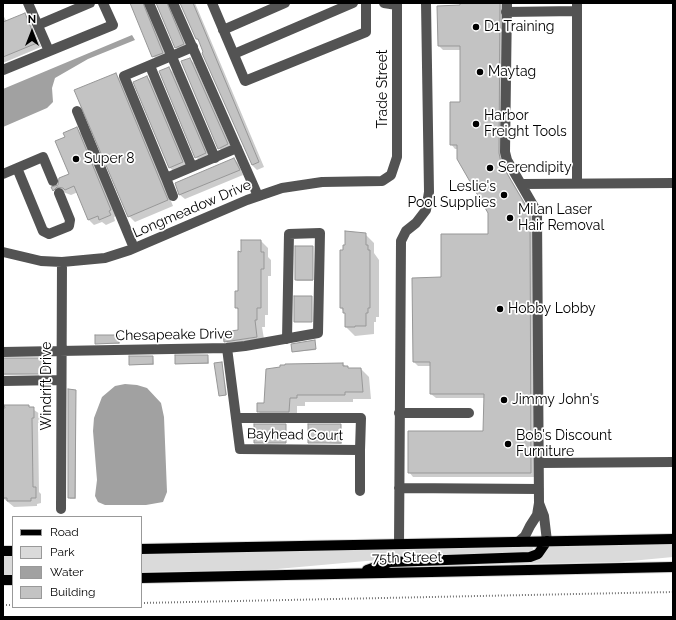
<!DOCTYPE html>
<style>
body{margin:0}
#map{position:relative;width:676px;height:620px;overflow:hidden;background:#fff;font-family:Raleway,sans-serif}
canvas{display:block}
.frame{position:absolute;inset:0;border:4px solid #000;pointer-events:none}
.legend{position:absolute;left:12px;top:516px;width:130px;height:92px;box-sizing:border-box;background:#fff;border:1px solid #999;margin:0;padding:5px 7px;list-style:none;font-size:12px;color:#000}
.legend li{display:flex;align-items:center;gap:8px;height:20px}
.legend b{width:20px;border:1px solid #999}
.north{position:absolute;left:12px;top:12px;width:40px;height:40px;-webkit-text-stroke:3px #fff;paint-order:stroke;rotate:0deg;font-size:11px;font-weight:700;line-height:16px;text-align:center;color:#000}
.north::after{content:'';display:block;margin:auto;width:14px;height:18px;background:#000;clip-path:polygon(50% 0,100% 100%,50% 72%,0 100%)}
</style>
<div id="map">
<canvas width="676" height="620"></canvas>
<div class="frame"></div>
<ul class="legend">
<li><b style="height:5px;background:#000"></b>Road</li>
<li><b style="height:11px;background:#dadada"></b>Park</li>
<li><b style="height:11px;background:#a1a1a1"></b>Water</li>
<li><b style="height:11px;background:#c3c3c3"></b>Building</li>
</ul>
<div class="north">N</div>
</div>
<script>
const g = document.querySelector('canvas').getContext('2d');
g.lineJoin = 'round';
function fillPath(path, color) { g.fillStyle = color; g.fill(path, 'evenodd'); }
const poly = rows => new Path2D(rows.map(r => 'M' + r).join(''));
function stroke(path, color, width, dash) { g.strokeStyle = color; g.lineWidth = width; g.lineCap = dash ? 'butt' : 'round'; g.setLineDash(dash || []); g.stroke(path); }
function drawText(font, color, halo, rows, align = 'center') {
  g.font = font + ' Raleway,sans-serif'; g.lineWidth = 3.5; g.setLineDash([]); g.textBaseline = 'middle'; g.strokeStyle = halo; g.fillStyle = color; for (const [text, x, y, turn = 0] of rows) {
    g.save(); g.translate(x, y); g.rotate((+turn || 0) * Math.PI / 180); g.textAlign = isNaN(turn) ? turn : align; if (halo) g.strokeText(text, 0, 0); g.fillText(text, 0, 0); g.restore();
  }
}
fillPath(poly([
 [673,544,673,557,620,562,511,564,511,560,543,556,549,547],
 [530,546,533,548,532,553,366,561,266,570,141,572,141,554],
 [3,557,13,557,13,575,3,575]
]), '#dadada');
fillPath(poly([
 [132,35,135,40,88,59,55,78,52,88,53,102,47,108,3,127,3,89],
 [125,384,137,385,147,388,161,403,164,417,167,492,163,502,146,505,105,505,98,502,95,496,97,480,93,431,94,418,102,397,115,386]
]), '#a1a1a1');
fillPath(poly([
 [131,3,151,3,167,58,158,61,153,56],
 [157,3,175,3,188,49,181,52,176,47],
 [181,3,195,3,264,167,257,170,252,165,203,53,205,52,200,42,197,39],
 [461,3,505,3,503,159,505,169,534,218,535,477,413,477,409,472,484,432,484,398,436,398,431,394,431,366,418,366,414,362,413,279,442,278,489,235,489,213,458,149,455,149,451,144,461,103,461,50,443,50,439,46,461,6],
 [3,15,7,22,24,15,29,19,41,47,3,63],
 [190,59,194,63,232,149,223,152,219,148],
 [169,68,173,72,210,158,201,162,196,157],
 [115,74,121,80,173,206,135,222,129,216],
 [147,77,153,83,188,168,176,173,170,168],
 [76,128,82,134,116,216,114,217,115,221,106,225,102,222,94,225,89,220,78,192,71,195,63,192,59,196,53,188,59,186,70,175,66,137],
 [234,159,238,163,243,175,185,199,180,195,176,183],
 [365,234,374,243,374,253,379,260,379,317,376,317,376,322,374,322,374,334,355,336,346,327,346,315,341,308,344,251],
 [261,241,268,248,268,257,271,260,271,276,268,276,268,315,265,315,265,327,262,327,265,345,233,349,225,341,239,330,239,311,236,307,242,253],
 [313,247,313,281,297,281,296,280],
 [312,297,312,322,296,322,295,321],
 [118,336,120,344,96,343],
 [314,341,316,350,293,352],
 [208,356,209,364,176,364],
 [153,357,154,365,130,365],
 [3,359,45,359,47,374,4,375],
 [222,363,227,395,221,396,220,395],
 [343,364,349,369,361,369,369,377,371,399,353,399,353,402,305,402,305,406,297,406,297,419,266,419,258,411,265,404],
 [76,391,76,499,70,499,69,497],
 [28,406,40,414,40,423,38,423,39,492,41,494,41,503,37,504,37,506,14,507,3,498,3,409],
 [285,426,286,443,255,442],
 [341,426,342,444,309,442]
]), '#0003');
const building = poly([
 [130,3,143,3,163,53,152,57,130,3],
 [156,3,167,3,184,44,175,48,156,3],
 [180,3,193,3,259,162,252,165,202,53,203,52,198,39,196,39,180,3],
 [460,3,500,3,499,153,501,163,530,213,531,473,408,473,408,431,483,431,484,394,430,394,430,362,413,362,412,278,441,277,441,234,488,234,488,213,457,159,457,145,450,145,450,102,460,102,460,46,438,46,437,6,460,5,460,3],
 [25,13,37,43,3,57,3,22,25,13],
 [190,58,228,144,218,149,181,61,190,58],
 [169,67,206,153,195,158,159,71,169,67],
 [116,73,168,200,128,217,74,90,116,73],
 [147,76,183,162,169,168,133,82,147,76],
 [77,127,111,210,109,211,111,215,99,220,98,216,88,220,74,186,65,190,63,188,57,187,53,191,51,187,58,185,59,178,69,174,55,141,65,137,63,133,77,127],
 [234,158,240,170,179,195,175,183,234,158],
 [345,231,366,233,366,245,368,245,368,250,370,250,370,308,368,308,368,313,366,313,366,326,355,326,355,327,345,327,345,313,343,313,343,308,340,308,340,250,343,250,343,245,345,245,345,231],
 [241,240,261,240,261,252,264,252,264,269,261,269,261,308,257,308,257,320,255,320,257,337,224,342,223,332,238,330,238,308,235,308,235,291,238,291,238,251,241,252,241,240],
 [295,246,313,246,313,280,295,280,295,246],
 [294,296,312,296,312,322,294,322,294,296],
 [95,335,119,335,119,343,95,344,95,335],
 [315,340,316,349,292,352,291,344,315,340],
 [175,355,208,355,208,363,175,364,175,355],
 [129,356,153,356,153,364,129,365,129,356],
 [3,358,45,358,46,374,3,374,3,358],
 [222,362,226,395,219,396,214,363,222,362],
 [343,363,343,366,348,366,348,368,361,368,363,392,345,392,345,395,297,395,297,398,290,398,289,412,257,412,257,403,264,403,266,369,280,367,280,365,285,365,285,364,343,363],
 [68,389,76,390,75,498,68,498,68,389],
 [4,405,29,405,29,407,34,407,34,418,32,418,33,487,36,487,36,498,31,498,31,501,7,501,7,498,3,498,3,408,5,408,4,405],
 [254,424,286,424,286,443,254,443,254,424],
 [308,424,341,424,341,443,308,443,308,424]
]);
fillPath(building, '#c3c3c3');
stroke(building, '#979797', 1);
const major = poly([
 [141,549,673,539],
 [3,551,13,551],
 [367,570,390,562,530,557,538,554,547,541],
 [141,578,673,567],
 [3,580,13,580]
]);
stroke(major, '#dbdbdb', 12);
stroke(poly([
 [141,603,673,592],
 [3,605,13,605]
]), '#757575', 2, [1, 2]);
stroke(poly([
 [28,3,49,51],
 [149,3,215,158],
 [173,3,258,196],
 [212,3,245,81,366,32,366,3],
 [384,3,397,5],
 [507,3,505,152,507,160,537,212,539,503,537,515,530,526,525,536,518,542],
 [577,3,577,183],
 [506,12,577,11],
 [38,25,90,3],
 [223,30,285,3],
 [193,47,124,76,166,178,237,148],
 [234,54,353,3],
 [150,66,192,167],
 [3,70,113,25,103,3],
 [77,111,134,248],
 [17,168,43,231,49,234,69,226,70,220,59,193],
 [3,174,43,157,53,181],
 [166,178,173,196],
 [522,184,673,183],
 [3,252,41,261,62,262,105,258,130,250,247,200,282,188,322,182,382,181,391,175,397,157,397,3],
 [227,348,240,449,360,450,360,491],
 [3,352,227,348,245,346,318,333,320,233,289,234,287,339],
 [3,381,60,380],
 [399,413,469,413],
 [236,418,361,418,360,450],
 [539,463,673,462],
 [399,488,539,489],
 [539,503,544,516,547,541],
 [61,509,62,262],
 [399,544,401,241,406,231,416,223,426,210,429,192,426,3]
]), '#535353', 10);
stroke(major, '#000', 10);
for (const [x, y, r, color] of [
 [476,27,4,"#000"],
 [480,72,4,"#000"],
 [476,124,4,"#000"],
 [76,159,4,"#000"],
 [490,168,4,"#000"],
 [504,195,4,"#000"],
 [510,218,4,"#000"],
 [500,309,4,"#000"],
 [504,400,4,"#000"],
 [508,444,4,"#000"]
]) { const dot = new Path2D(); dot.arc(x, y, r, 0, 2 * Math.PI); g.fillStyle = color; g.fill(dot); stroke(dot, '#fff', 1.5); }
drawText('14px', '#000', '#fff', [
 ["D1 Training",484,27],
 ["Maytag",488,72],
 ["Harbor",484,116],
 ["Freight Tools",484,132],
 ["Super 8",84,159],
 ["Serendipity",498,168],
 ["Leslie's",496,187,"right"],
 ["Pool Supplies",496,203,"right"],
 ["Milan Laser",518,210],
 ["Hair Removal",518,226],
 ["Hobby Lobby",508,309],
 ["Jimmy John's",512,400],
 ["Bob's Discount",516,436],
 ["Furniture",516,452]
], 'left');
drawText('14px', '#000', '#fff', [
 ["Trade Street",383,89,-90],
 ["Longmeadow Drive",192,209,-23],
 ["Chesapeake Drive",174,335,-1],
 ["Windrift Drive",47,386,-90],
 ["Bayhead Court",295,435,1],
 ["75th Street",407,558,-1]
]);
</script>
